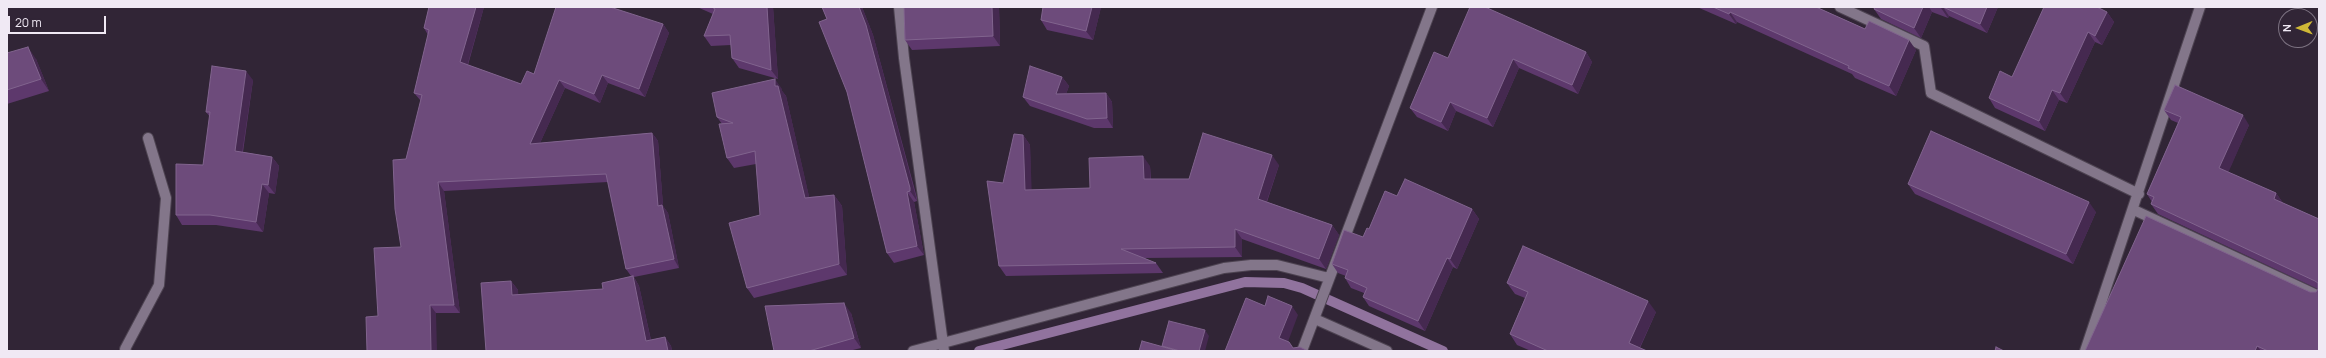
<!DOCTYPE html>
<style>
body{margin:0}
#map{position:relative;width:2326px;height:358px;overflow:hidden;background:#312536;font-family:Manrope,sans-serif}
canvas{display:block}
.frame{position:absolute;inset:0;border:8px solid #f0e9f4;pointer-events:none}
.north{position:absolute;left:2278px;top:8px;width:40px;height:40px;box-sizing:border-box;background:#312536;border:1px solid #7d7382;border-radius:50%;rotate:269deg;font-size:11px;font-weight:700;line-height:16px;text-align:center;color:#f0e9f4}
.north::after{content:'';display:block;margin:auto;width:14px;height:18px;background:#cfb837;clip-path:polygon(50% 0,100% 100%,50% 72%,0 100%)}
.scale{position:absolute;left:8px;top:16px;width:98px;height:18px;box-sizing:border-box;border:2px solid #f0e9f4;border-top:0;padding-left:5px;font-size:12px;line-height:14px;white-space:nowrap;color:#f0e9f4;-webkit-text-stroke:3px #312536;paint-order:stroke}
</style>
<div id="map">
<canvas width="2326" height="358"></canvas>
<div class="frame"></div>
<div class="north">N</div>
<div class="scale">20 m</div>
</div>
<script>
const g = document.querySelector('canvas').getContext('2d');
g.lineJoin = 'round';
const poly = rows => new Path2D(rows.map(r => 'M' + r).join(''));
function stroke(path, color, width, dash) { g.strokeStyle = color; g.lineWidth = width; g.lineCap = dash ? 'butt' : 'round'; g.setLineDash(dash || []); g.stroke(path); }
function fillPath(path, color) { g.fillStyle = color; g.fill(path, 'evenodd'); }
stroke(poly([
 [979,351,1245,282,1284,283,1302,288,1443,351]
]), '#91739e', 10);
const street = poly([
 [899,7,904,58,944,351],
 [1840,7,1924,46,1931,93,2139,194],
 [2134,210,2319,296],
 [1315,319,1387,351],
 [126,351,125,349,159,285,166,198,148,138],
 [913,351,1224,268,1251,265,1277,265,1329,278],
 [1302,351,1432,7],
 [2085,351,2200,7]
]);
stroke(street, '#4d4351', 12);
stroke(street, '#83768a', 10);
fillPath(poly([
 [429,7,484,7,468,65,521,84,534,74,663,24,669,33,645,97,608,83,600,103,565,88,540,143,652,133,658,141,663,206,668,213,679,268,634,277,639,286,651,340,665,337,671,346,672,351,486,351,511,281,518,290,518,295,603,289,631,276,626,269,608,182,444,191,460,313,436,313,378,316,401,247,406,159,421,101,414,93,428,35,424,28],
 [697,7,773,7,778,79,739,68,732,58,731,45,711,46,704,36,713,14],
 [822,7,862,7,873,35,917,198,917,201,914,202,924,255,894,263,887,253,847,92,827,19],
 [904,7,999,7,1000,46,912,50,905,40],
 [1101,7,1093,40,1047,30,1041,20],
 [1697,7,1816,7,1865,29,1916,50,1896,96,1855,78,1852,74,1737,22,1736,24],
 [1875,7,1998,7,1987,33,1949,16,1948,18,1932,12,1921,38,1881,19,1874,9],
 [2107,12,2114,22,2102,45,2095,42,2067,103,2059,100,2045,131,1995,108,1989,98,2012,77],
 [1586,52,1592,62,1578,94,1519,68,1493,127,1456,111,1448,131,1417,117,1410,108,1448,58],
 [7,53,36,59,49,91,7,104],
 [1062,77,1069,86,1066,94,1106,93,1112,102,1113,128,1094,128,1030,106,1023,97],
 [253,80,243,152,272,157,279,166,275,194,269,193,263,232,216,225,182,225,176,215,203,165,210,117,206,112],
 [782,89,782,91,786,96,809,197,834,195,842,206,847,275,754,298,747,288,760,215,756,164,734,168,727,158,722,124,717,117],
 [2164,110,2249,125,2228,172,2276,193,2283,203,2319,219,2319,351,2085,351,2310,292,2316,292,2318,289,2158,214,2151,204,2152,202,2147,194,2178,123,2171,120],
 [1023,135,1030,145,1031,190,1090,188,1150,166,1151,179,1189,179,1279,165,1267,202,1332,225,1339,235,1326,269,1242,239,1242,257,1144,258,1156,263,1163,273,1006,276,999,266,1003,183],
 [1908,184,2096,212,2073,264,1915,194],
 [1397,196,1472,209,1479,219,1457,269,1453,267,1425,331,1369,306,1363,297,1364,293,1351,288,1345,278,1346,276,1338,273,1332,264,1363,237],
 [1507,283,1656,312,1640,348,1647,351,1531,351,1517,345,1510,334,1525,298,1515,294],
 [851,313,861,348,849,351,774,351]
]), '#5d386c');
fillPath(poly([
 [476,7,484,7,466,70,460,62],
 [767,7,773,7,778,79,771,70],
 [859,7,862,7,873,35,917,201,910,191],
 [992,7,999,7,1000,46,993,36],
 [1092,7,1101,7,1093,40,1086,31],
 [1923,7,1929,7,1932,12,1921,38,1914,28],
 [1942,7,1943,7,1949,16,1948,18,1941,8],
 [1987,7,1998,7,1987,33,1980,24],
 [1730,12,1737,22,1736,24,1729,14],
 [2107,12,2114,22,2102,45,2095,36],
 [663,24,669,33,645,97,639,89],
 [2088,32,2095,42,2067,103,2060,93],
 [1909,40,1916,50,1896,96,1889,86],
 [28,47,36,59,49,91,41,79],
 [1586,52,1592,62,1578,94,1572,85],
 [1513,59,1519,68,1493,127,1487,118],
 [246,71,253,80,241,160,235,151],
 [602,75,608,83,600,103,594,94],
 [1062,77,1069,86,1062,104,1056,94],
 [775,79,782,89,782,91,786,96,812,209,805,198,775,86],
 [559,80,565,88,536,152,530,144],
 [2052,90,2059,100,2045,131,2039,121],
 [1106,93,1112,102,1113,128,1107,118],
 [1450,102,1456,111,1448,131,1441,122],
 [2243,115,2249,125,2226,178,2219,168],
 [652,133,658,141,663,206,668,213,679,268,674,259,658,206],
 [1023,135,1030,145,1032,199,1025,190],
 [1272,155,1279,165,1264,209,1258,199],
 [1143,156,1150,166,1151,189,1144,179],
 [272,157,279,166,275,194,268,185],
 [438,182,444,191,460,313,454,305],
 [262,184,269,193,263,232,256,222],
 [907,192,914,202,924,255,917,246],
 [2276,193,2283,203,2274,199],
 [834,195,842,206,847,275,839,264],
 [2089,202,2096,212,2073,264,2066,254],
 [1472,209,1479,219,1457,269,1450,259],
 [1332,225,1339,235,1326,269,1319,259],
 [1235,229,1242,239,1242,257,1235,247],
 [1447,258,1453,267,1425,331,1418,321],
 [633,276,639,286,653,350,646,341],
 [511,281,518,290,519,305,512,295],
 [1648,301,1656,312,1638,351,1629,343],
 [844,303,851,313,861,348,854,338],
 [430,305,436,313,437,351,431,351],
 [1292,306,1298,315,1286,347,1279,338],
 [1205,330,1209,336,1205,351,1199,351],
 [665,337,671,346,672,351,668,351],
 [2257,346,2261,351,2255,351]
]), '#452950');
const building = poly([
 [429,7,476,7,460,62,521,84,527,71,534,74,556,7,610,7,663,24,639,89,602,75,594,94,559,80,530,144,652,133,658,206,662,205,674,259,626,269,606,174,438,182,454,305,430,305,431,351,367,351,366,317,378,316,374,248,401,247,395,209,393,160,406,159,422,95,414,93,429,30,424,28,429,7],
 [712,7,767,7,771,70,732,58,730,35,704,36,715,9,712,7],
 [822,7,859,7,866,25,910,188,910,191,907,192,917,246,887,253,847,92,819,22,827,19,822,7],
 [904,7,992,7,993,36,905,40,904,7],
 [1043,7,1092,7,1086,31,1041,20,1043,7],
 [1470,7,1485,7,1586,52,1572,85,1513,59,1487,118,1450,102,1441,122,1410,108,1434,52,1448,58,1470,7],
 [1713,7,1816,7,1865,29,1869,21,1909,40,1889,86,1848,68,1849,66,1730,12,1729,14,1713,7],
 [1875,7,1923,7,1914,28,1874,9,1875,7],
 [1943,7,1987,7,1980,24,1943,7],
 [2044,7,2097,7,2107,12,2095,36,2088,32,2060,93,2052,90,2039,121,1989,98,2000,71,2012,77,2044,7],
 [28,47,41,79,7,90,7,53,28,47],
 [212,66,246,71,235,151,272,157,268,185,262,184,256,222,210,215,176,215,176,164,203,165,210,112,206,112,212,66],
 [1030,66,1062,77,1056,94,1106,93,1107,118,1087,119,1023,97,1030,66],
 [775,79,775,86,778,86,805,198,834,195,839,264,747,288,729,223,760,215,755,151,727,158,719,124,733,123,717,117,712,93,775,79],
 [2175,85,2243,115,2219,168,2276,193,2274,199,2319,219,2319,351,2268,351,2257,346,2255,351,2085,351,2146,216,2310,292,2316,292,2318,289,2318,283,2315,281,2151,204,2154,197,2147,194,2181,117,2164,110,2175,85],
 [1931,131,2089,202,2066,254,1908,184,1931,131],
 [1203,133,1272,155,1258,199,1332,225,1319,259,1235,229,1235,247,1121,249,1156,263,999,266,987,181,1003,183,1014,134,1023,135,1025,190,1090,188,1089,158,1143,156,1144,179,1189,179,1203,133],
 [1405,179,1472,209,1450,259,1447,258,1418,321,1363,297,1367,288,1345,278,1348,270,1332,264,1344,230,1363,237,1367,228,1369,229,1385,191,1397,196,1405,179],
 [1523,246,1648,301,1629,343,1647,351,1548,351,1510,334,1528,292,1507,283,1523,246],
 [633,276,646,341,665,337,668,351,486,351,481,283,511,281,512,295,603,289,602,283,633,276],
 [1268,296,1292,306,1279,338,1289,342,1293,348,1300,347,1308,351,1225,351,1246,298,1265,306,1268,296],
 [844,303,854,338,809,351,774,351,765,306,844,303],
 [1169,321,1205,330,1199,351,1180,351,1162,346,1169,321],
 [1142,341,1178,351,1139,351,1142,341],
 [1996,347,2004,351,1995,351,1996,347]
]);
fillPath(building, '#6d4b7b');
stroke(building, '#81648e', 1);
</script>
